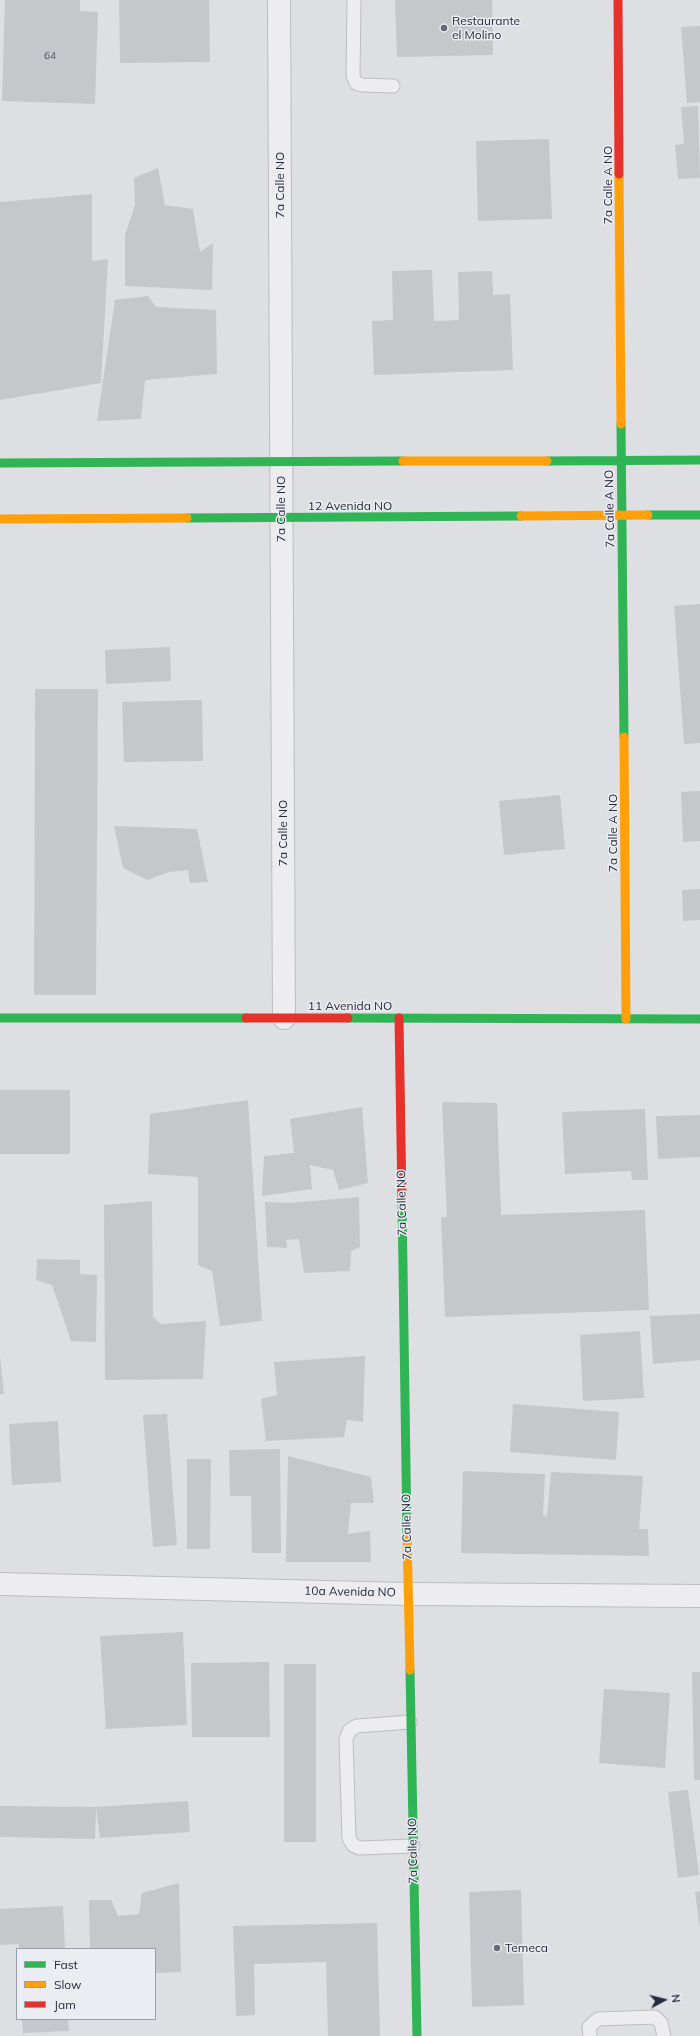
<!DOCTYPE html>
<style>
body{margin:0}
#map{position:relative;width:700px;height:2036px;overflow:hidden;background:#dedfe3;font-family:Mulish,sans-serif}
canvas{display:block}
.legend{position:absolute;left:16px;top:1948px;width:140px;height:72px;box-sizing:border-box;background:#ebedf3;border:1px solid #9c9fa9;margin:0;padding:5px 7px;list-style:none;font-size:12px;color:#262b3b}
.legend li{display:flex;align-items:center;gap:8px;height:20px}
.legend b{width:20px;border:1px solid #9c9fa9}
.north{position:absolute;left:644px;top:1980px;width:40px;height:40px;-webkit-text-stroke:3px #ebedf3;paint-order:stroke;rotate:83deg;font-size:11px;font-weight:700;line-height:16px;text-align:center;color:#262b3b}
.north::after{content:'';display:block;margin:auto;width:14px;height:18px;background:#262b3b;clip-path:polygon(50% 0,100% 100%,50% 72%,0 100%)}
</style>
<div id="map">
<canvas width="700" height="2036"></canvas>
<ul class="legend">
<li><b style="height:5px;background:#30b455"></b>Fast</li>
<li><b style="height:5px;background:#ff9f0a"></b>Slow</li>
<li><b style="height:5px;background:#e5322d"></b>Jam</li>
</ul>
<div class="north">N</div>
</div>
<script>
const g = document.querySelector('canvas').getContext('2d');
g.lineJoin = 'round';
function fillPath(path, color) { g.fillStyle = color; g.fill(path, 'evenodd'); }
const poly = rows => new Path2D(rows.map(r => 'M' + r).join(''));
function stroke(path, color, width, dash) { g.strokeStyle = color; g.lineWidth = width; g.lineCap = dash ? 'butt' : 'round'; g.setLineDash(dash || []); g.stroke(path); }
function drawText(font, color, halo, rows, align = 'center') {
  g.font = font + ' Mulish,sans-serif'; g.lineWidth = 3; g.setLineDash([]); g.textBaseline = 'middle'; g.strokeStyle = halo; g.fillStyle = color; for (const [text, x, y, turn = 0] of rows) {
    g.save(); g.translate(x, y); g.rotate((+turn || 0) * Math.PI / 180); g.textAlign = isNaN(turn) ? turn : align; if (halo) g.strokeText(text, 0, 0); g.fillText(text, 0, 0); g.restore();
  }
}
fillPath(poly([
 [5,0,80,0,80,11,98,12,95,104,2,101],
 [119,0,209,0,210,62,120,63],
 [395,0,492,0,493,55,397,57],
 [700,26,700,102,687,103,681,27],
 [698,106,700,178,678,179,675,145,684,144,681,107],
 [549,139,552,219,478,221,476,141],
 [158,168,165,205,193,209,200,252,213,243,212,290,125,286,125,235,135,205,134,178],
 [92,194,92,261,108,259,101,383,0,400,0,202],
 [432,270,434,321,459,320,458,272,492,271,493,295,510,294,513,370,374,375,372,321,393,320,392,271],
 [148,296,156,307,216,310,217,374,145,380,141,419,97,421,115,300],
 [700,604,700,743,684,744,674,606],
 [170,647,171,681,106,684,105,650],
 [35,689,98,689,96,995,34,995],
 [202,700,203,761,124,762,122,702],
 [700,791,700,841,683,842,681,792],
 [560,795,565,849,504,855,499,801],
 [114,826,197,829,208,882,190,883,188,870,169,872,147,880,123,868],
 [700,889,700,920,683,921,682,890],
 [0,1090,70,1090,70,1154,0,1154],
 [248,1100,262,1321,220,1326,212,1271,198,1265,198,1177,148,1174,150,1114],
 [442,1102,497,1103,501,1215,645,1210,649,1310,445,1317,441,1217,447,1217],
 [362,1107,368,1183,339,1190,333,1170,310,1165,312,1189,262,1196,264,1156,294,1153,290,1119],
 [645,1109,648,1180,632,1180,631,1171,565,1174,562,1112],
 [700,1115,700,1157,658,1159,656,1116],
 [359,1197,360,1247,351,1251,350,1271,304,1273,299,1239,286,1240,287,1248,267,1247,265,1202,290,1203],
 [152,1201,153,1317,161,1324,206,1321,203,1379,105,1380,104,1205],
 [37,1259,80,1260,80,1274,97,1275,96,1342,71,1341,52,1285,36,1280],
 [700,1314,700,1360,653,1364,650,1316],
 [640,1331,644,1398,583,1401,580,1335],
 [0,1356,4,1394,0,1394],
 [365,1356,363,1422,347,1420,344,1437,266,1441,261,1399,277,1395,274,1362],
 [513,1404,619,1412,616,1460,510,1452],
 [167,1414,177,1545,153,1547,143,1415],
 [58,1421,61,1482,12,1485,9,1424],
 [280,1449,281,1553,252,1553,251,1496,230,1496,229,1450],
 [288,1456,371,1477,374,1503,351,1503,348,1534,370,1531,371,1562,286,1562],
 [187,1459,211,1459,210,1549,187,1549],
 [463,1471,545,1474,543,1515,547,1516,551,1472,643,1476,639,1529,648,1529,649,1556,461,1553],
 [183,1632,187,1725,106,1729,100,1636],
 [269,1662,270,1737,192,1737,191,1663],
 [284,1664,316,1664,316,1842,284,1842],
 [692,1672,700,1672,700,1780,694,1780],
 [604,1689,670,1693,665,1768,599,1763],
 [688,1790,699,1875,678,1878,668,1792],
 [188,1801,190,1832,100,1838,96,1807],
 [0,1806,96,1807,95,1839,0,1837],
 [179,1883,181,1972,155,1973,155,1949,90,1949,89,1900,111,1900,118,1916,139,1914,142,1893],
 [521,1890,524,2005,472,2007,469,1892],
 [700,1891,700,1924,699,1924,695,1892],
 [63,1906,65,1949,19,1949,19,1944,0,1945,0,1909],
 [377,1923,380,2036,328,2036,326,1962,254,1964,255,2015,236,2016,233,1926],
 [22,2019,68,2019,69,2031,23,2033]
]), '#c6c7cb');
const lane = poly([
 [354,0,353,76,356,83,362,85,393,86],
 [410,1722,357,1726,350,1730,346,1739,349,1838,353,1845,359,1848,413,1846],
 [590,2036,589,2027,598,2019,655,2017,661,2023,664,2036]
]);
const street = poly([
 [279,0,284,1018],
 [0,1584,408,1594,700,1596]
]);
stroke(lane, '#bcbdc1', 15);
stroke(street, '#bcbdc1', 24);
stroke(lane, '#ededf0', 13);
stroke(street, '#ededf0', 22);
stroke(poly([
 [621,424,624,737],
 [547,461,700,460],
 [0,463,403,461],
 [648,515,700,515],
 [187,518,521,516],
 [0,1018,246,1018],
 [348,1018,700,1019],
 [402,1201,407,1534],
 [410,1670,417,2036]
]), '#30b455', 9);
stroke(poly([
 [619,174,621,424],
 [403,461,547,461],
 [521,516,648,515],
 [0,519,187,518],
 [624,737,626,1019],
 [407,1534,410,1670]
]), '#ff9f0a', 9);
stroke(poly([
 [618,0,619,174],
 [246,1018,348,1018],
 [399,1018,402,1201]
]), '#e5322d', 9);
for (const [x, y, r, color] of [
 [444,28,4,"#666a76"],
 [497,1948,4,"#666a76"]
]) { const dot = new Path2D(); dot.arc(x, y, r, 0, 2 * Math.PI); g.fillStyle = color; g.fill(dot); stroke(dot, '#ebedf3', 1.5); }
drawText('10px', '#4f5360', null, [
 ["64",50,56]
]);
drawText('12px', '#262b3b', '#ebedf3', [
 ["Restaurante",452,21],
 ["el Molino",452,35],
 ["Temeca",505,1948]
], 'left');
drawText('12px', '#262b3b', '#ebedf3', [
 ["7a Calle NO",280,185,-90],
 ["7a Calle A NO",608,185,-90],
 ["12 Avenida NO",350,506],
 ["7a Calle NO",281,509,-90],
 ["7a Calle A NO",610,509,-91],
 ["7a Calle NO",283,833,-90],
 ["7a Calle A NO",613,833,-90],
 ["11 Avenida NO",350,1006],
 ["7a Calle NO",402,1203,-91],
 ["7a Calle NO",407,1527,-91],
 ["10a Avenida NO",350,1592,1],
 ["7a Calle NO",413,1851,-91]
]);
</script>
